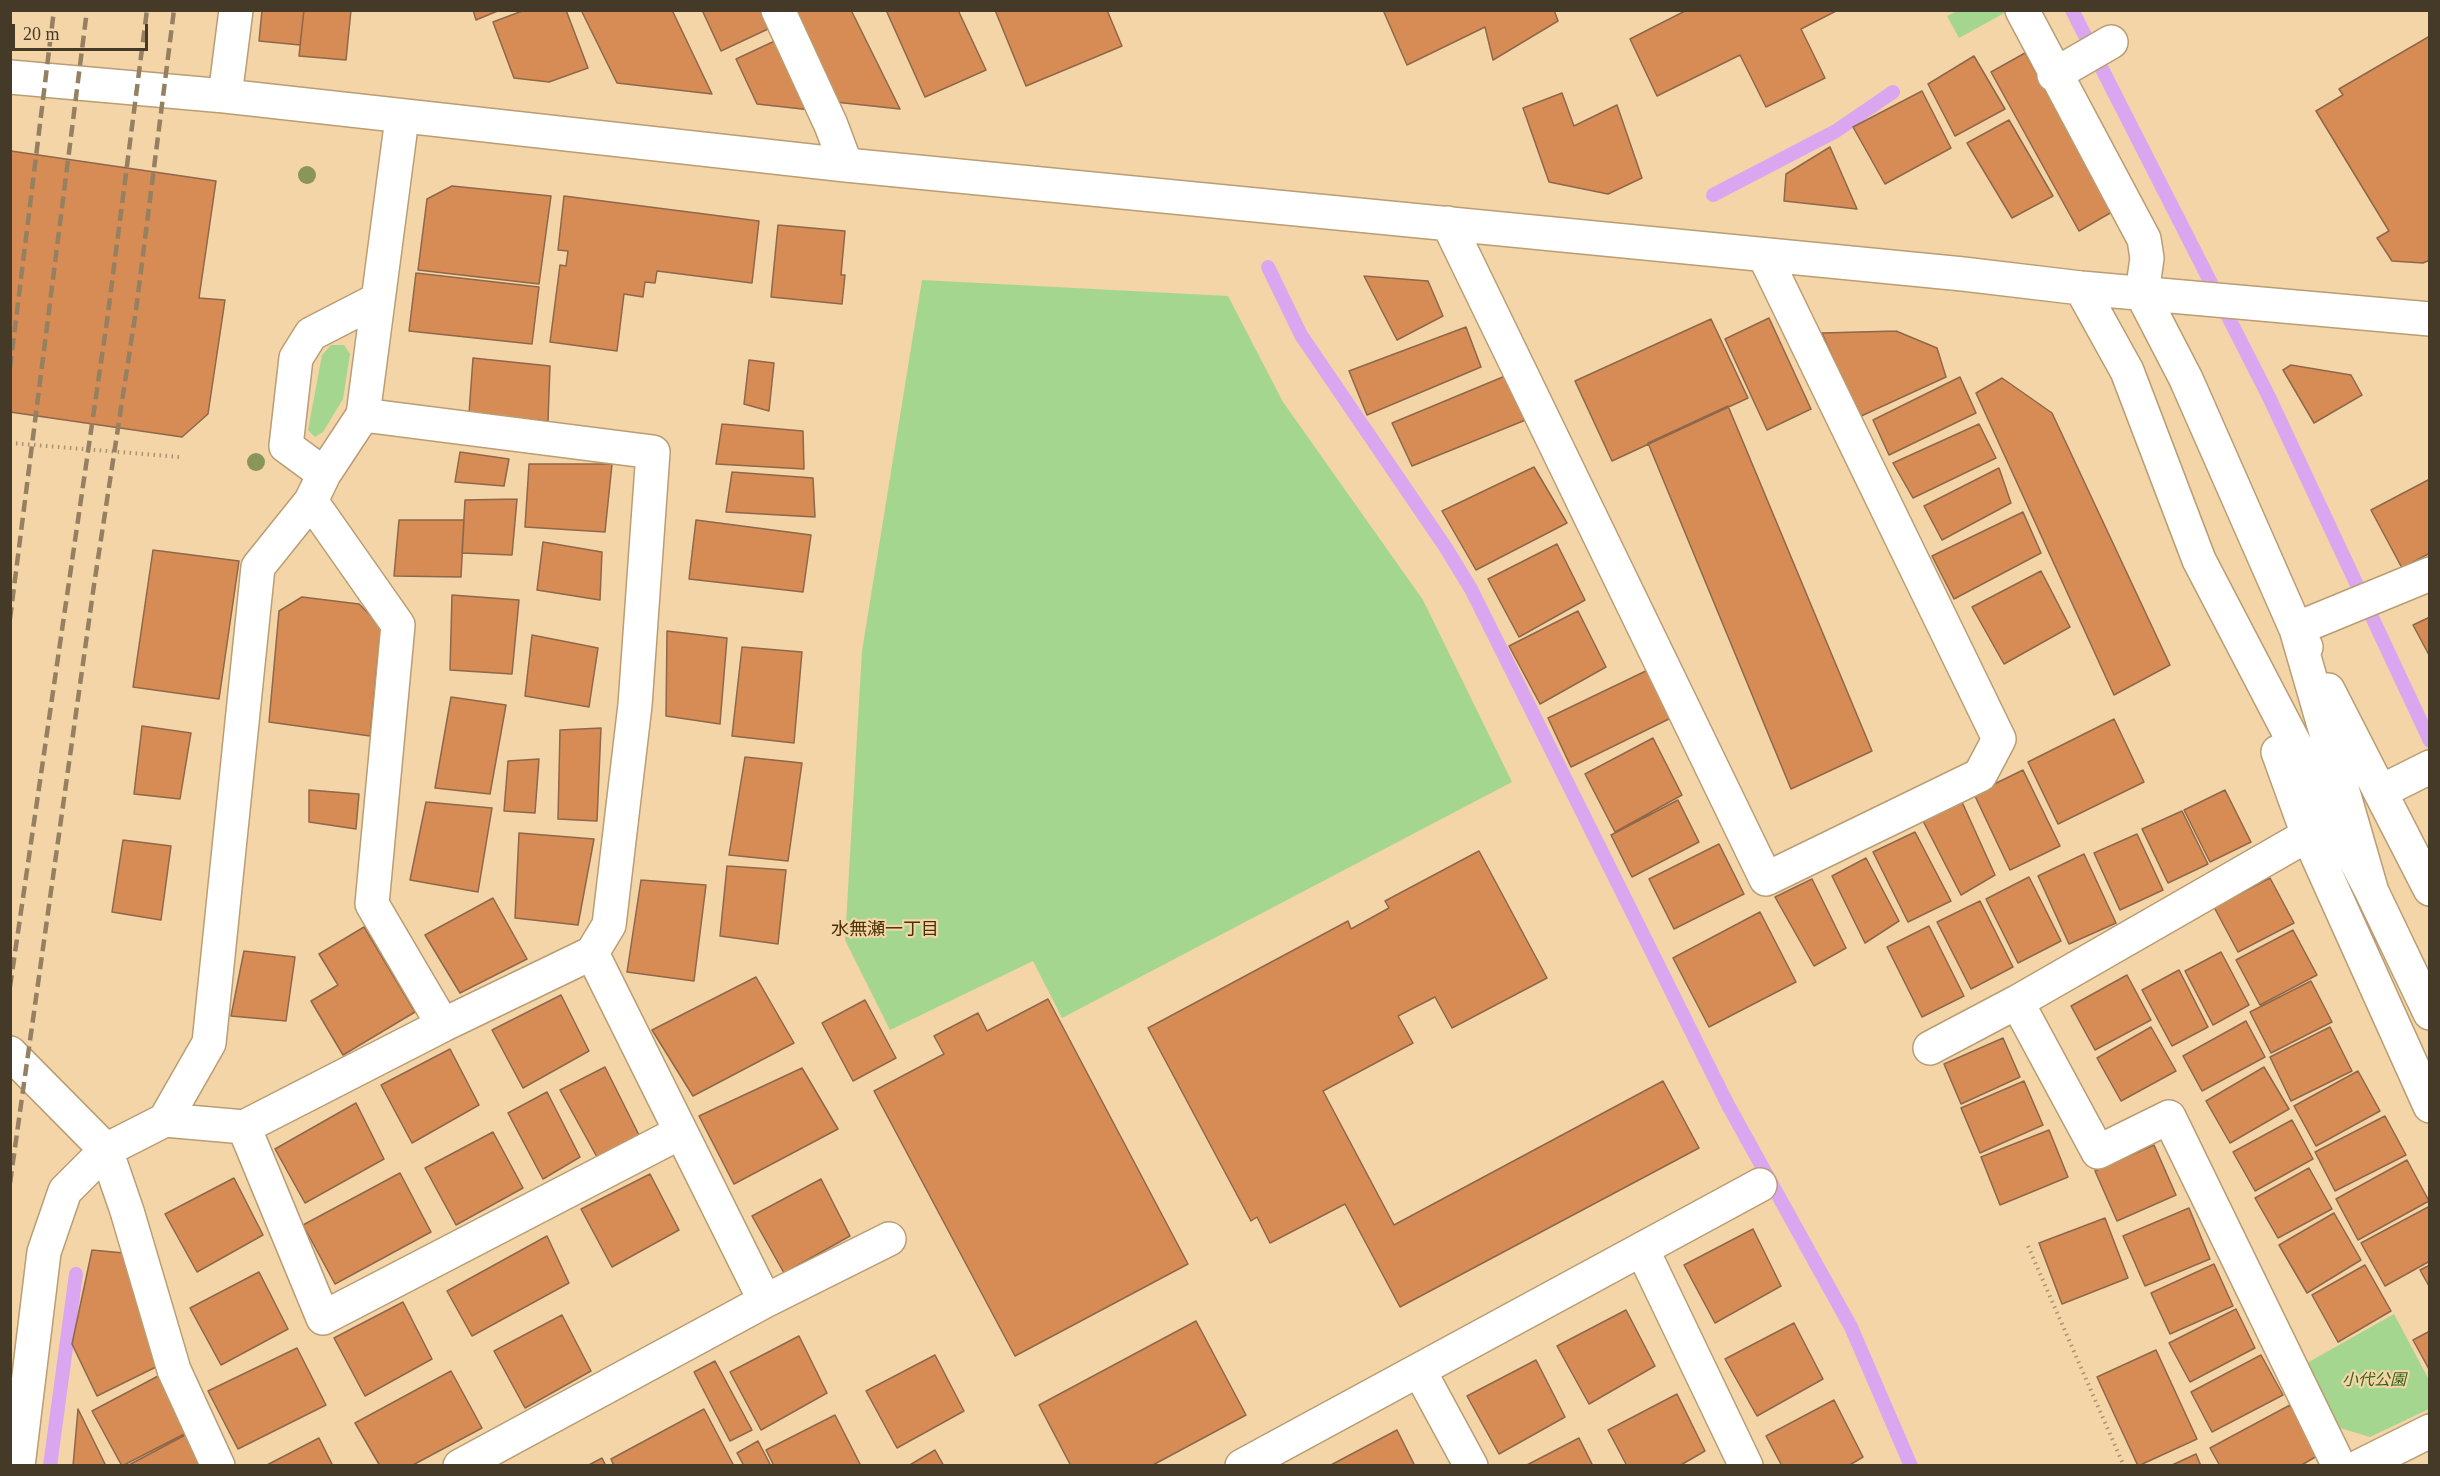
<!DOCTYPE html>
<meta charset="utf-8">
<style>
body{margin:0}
#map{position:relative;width:2440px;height:1476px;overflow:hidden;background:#f4d5a8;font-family:"Times New Roman",serif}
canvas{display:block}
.frame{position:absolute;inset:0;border:12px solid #453927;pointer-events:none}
.scale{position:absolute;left:12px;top:24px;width:136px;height:27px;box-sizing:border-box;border:3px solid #453927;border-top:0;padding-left:8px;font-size:18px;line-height:21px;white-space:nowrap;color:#453927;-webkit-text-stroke:4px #f4d5a8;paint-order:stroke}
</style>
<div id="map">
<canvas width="2440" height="1476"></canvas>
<div class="frame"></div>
<div class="scale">20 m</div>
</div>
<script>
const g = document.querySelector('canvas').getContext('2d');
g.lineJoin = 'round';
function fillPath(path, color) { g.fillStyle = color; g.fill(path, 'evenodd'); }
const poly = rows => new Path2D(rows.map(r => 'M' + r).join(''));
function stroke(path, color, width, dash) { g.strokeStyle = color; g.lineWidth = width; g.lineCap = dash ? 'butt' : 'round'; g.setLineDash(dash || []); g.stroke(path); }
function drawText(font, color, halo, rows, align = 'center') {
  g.font = font + ' "Times New Roman","Noto Sans JP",serif'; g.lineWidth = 4.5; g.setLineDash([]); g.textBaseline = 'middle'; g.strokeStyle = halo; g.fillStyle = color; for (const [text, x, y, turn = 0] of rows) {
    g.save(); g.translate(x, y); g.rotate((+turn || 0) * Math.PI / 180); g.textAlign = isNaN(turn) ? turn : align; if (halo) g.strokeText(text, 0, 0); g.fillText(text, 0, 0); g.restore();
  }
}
fillPath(poly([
 [1957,11,2008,11,1959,38,1947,16],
 [922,280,1228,296,1283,402,1423,600,1512,782,1062,1018,1033,961,890,1030,845,940,862,651],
 [331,345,344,345,350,354,343,399,323,432,315,437,308,430,322,355],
 [2394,1314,2429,1380,2429,1409,2370,1437,2340,1428,2307,1363]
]), '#a5d690');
stroke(poly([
 [2072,10,2269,397,2430,741],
 [1713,195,1836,131,1893,92],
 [1268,267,1301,335,1446,548,1471,589,1728,1105,1851,1327,1911,1466],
 [50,1466,76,1274]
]), '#dba6f0', 14);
const building = poly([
 [262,10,304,10,300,45,259,41,262,10],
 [304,10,351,10,346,60,299,56,304,10],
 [473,10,500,10,476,20,473,10],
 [525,10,566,10,588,68,549,82,514,78,493,22,525,10],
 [581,10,672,10,712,94,617,83,581,10],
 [702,10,760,10,768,29,721,51,702,10],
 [791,10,851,10,900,109,835,102,791,10],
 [886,10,958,10,986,70,925,97,886,10],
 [995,10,1107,10,1122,46,1026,86,995,10],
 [1383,10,1554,10,1558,21,1493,60,1485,27,1407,65,1383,10],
 [1687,10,1838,10,1801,29,1825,78,1766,107,1740,55,1657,96,1630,39,1687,10],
 [2430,36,2430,260,2423,263,2392,261,2377,238,2389,231,2316,111,2343,95,2339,89,2430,36],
 [779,39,811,110,757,104,736,59,779,39],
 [2025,53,2112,212,2079,231,1991,72,2025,53],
 [1974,56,2005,109,1955,136,1928,84,1974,56],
 [1922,91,1951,148,1885,184,1853,127,1922,91],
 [1562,93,1574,126,1617,105,1642,178,1608,194,1549,182,1523,108,1562,93],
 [2009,120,2053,196,2012,218,1967,143,2009,120],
 [1830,147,1857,209,1784,201,1786,174,1830,147],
 [11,151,216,181,199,298,225,300,208,414,182,437,10,412,11,151],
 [452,186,551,196,539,284,418,270,427,199,452,186],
 [564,196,759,221,752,283,657,271,655,283,645,282,643,297,624,294,617,351,550,342,560,265,566,266,568,251,558,250,564,196],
 [778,225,845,231,841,275,845,275,842,304,771,297,778,225],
 [416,273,539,287,532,344,409,331,416,273],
 [1364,276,1428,281,1443,316,1397,340,1364,276],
 [1769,318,1811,409,1767,430,1725,339,1769,318],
 [1711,319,1748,398,1612,461,1575,381,1711,319],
 [1466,327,1481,367,1367,415,1349,371,1466,327],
 [1896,331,1937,348,1946,377,1859,417,1822,333,1896,331],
 [473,358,550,366,548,421,469,414,473,358],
 [749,360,774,363,769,411,744,404,749,360],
 [2291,365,2351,375,2362,395,2314,423,2283,370,2291,365],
 [1510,374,1528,419,1412,466,1392,423,1510,374],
 [1960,377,1976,413,1889,455,1873,420,1960,377],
 [2002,378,2052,413,2170,665,2114,695,1976,393,2002,378],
 [1728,406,1872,751,1791,789,1648,443,1728,406],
 [722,424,803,431,804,469,716,464,722,424],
 [1979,424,1996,458,1913,498,1893,463,1979,424],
 [460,452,509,459,504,486,455,482,460,452],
 [529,464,612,464,605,532,525,527,529,464],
 [1534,467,1567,523,1476,570,1442,511,1534,467],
 [1999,468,2011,503,1942,540,1924,506,1999,468],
 [732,472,813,478,815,517,726,512,732,472],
 [2430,479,2430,553,2402,568,2371,510,2430,479],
 [517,499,512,555,462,553,465,500,517,499],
 [2023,512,2041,553,1954,599,1932,556,2023,512],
 [399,520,464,520,461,577,394,576,399,520],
 [696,520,811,535,803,592,689,579,696,520],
 [543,542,602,552,600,600,537,590,543,542],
 [1557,544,1585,600,1519,637,1488,579,1557,544],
 [153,550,239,561,219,699,133,687,153,550],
 [2041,571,2070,627,2004,664,1972,607,2041,571],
 [452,595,519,600,512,674,450,670,452,595],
 [302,597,359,604,381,626,370,736,269,722,279,611,302,597],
 [1578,611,1606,667,1540,704,1509,646,1578,611],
 [2430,617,2430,655,2429,655,2413,625,2430,617],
 [667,631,727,638,720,724,666,716,667,631],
 [532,635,598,648,589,707,525,696,532,635],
 [742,647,802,652,794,743,732,736,742,647],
 [1652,668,1677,715,1571,767,1548,718,1652,668],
 [451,697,506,705,490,794,435,788,451,697],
 [2114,719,2144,782,2058,824,2028,762,2114,719],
 [142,726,191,733,180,799,134,794,142,726],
 [601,728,597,821,558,819,560,730,601,728],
 [1653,738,1682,795,1615,832,1585,774,1653,738],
 [745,757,802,763,788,861,729,855,745,757],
 [539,759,535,813,504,811,508,761,539,759],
 [2023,770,2060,846,2010,870,1974,794,2023,770],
 [309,790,359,794,356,829,309,822,309,790],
 [2225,790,2251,842,2210,862,2184,810,2225,790],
 [1678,800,1699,842,1632,877,1611,835,1678,800],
 [426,802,492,808,478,892,410,880,426,802],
 [1962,802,1995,875,1961,895,1922,819,1962,802],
 [2182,811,2208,864,2168,883,2142,829,2182,811],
 [1915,832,1951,901,1908,922,1873,852,1915,832],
 [519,833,594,839,578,925,515,918,519,833],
 [2137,834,2163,890,2120,910,2094,853,2137,834],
 [123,840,171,846,161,920,112,912,123,840],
 [1719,844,1744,894,1674,929,1649,879,1719,844],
 [1479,851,1547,978,1452,1028,1435,997,1398,1016,1413,1043,1323,1091,1394,1225,1663,1081,1699,1148,1400,1307,1345,1204,1270,1243,1257,1217,1251,1221,1148,1028,1348,921,1351,929,1389,908,1385,901,1479,851],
 [2084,854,2116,923,2069,944,2038,876,2084,854],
 [1866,858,1899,921,1865,943,1832,876,1866,858],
 [727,866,786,870,778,944,720,936,727,866],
 [2029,877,2061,941,2018,963,1986,899,2029,877],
 [2270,878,2294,923,2238,952,2214,907,2270,878],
 [1812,879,1846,948,1814,966,1775,897,1812,879],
 [641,880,706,885,694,981,627,972,641,880],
 [493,898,527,959,460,993,425,935,493,898],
 [1980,901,2013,967,1971,989,1937,922,1980,901],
 [1760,912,1796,982,1709,1027,1673,958,1760,912],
 [1929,926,1964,996,1922,1017,1887,947,1929,926],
 [364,927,415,1012,343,1055,311,1001,338,985,319,954,364,927],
 [2293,930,2317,975,2260,1005,2236,960,2293,930],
 [244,951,295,957,286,1021,231,1016,244,951],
 [2221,952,2249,1005,2213,1025,2185,971,2221,952],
 [2179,970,2208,1027,2172,1046,2142,990,2179,970],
 [2127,975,2151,1020,2095,1050,2071,1006,2127,975],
 [756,977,794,1043,693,1096,652,1030,756,977],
 [2311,981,2332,1022,2271,1053,2250,1012,2311,981],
 [561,995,589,1051,523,1088,492,1030,561,995],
 [1048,999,1188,1264,1015,1356,874,1091,944,1054,934,1036,978,1013,987,1031,1048,999],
 [865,1000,896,1058,853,1081,822,1023,865,1000],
 [2246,1021,2265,1057,2202,1091,2183,1056,2246,1021],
 [2151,1027,2176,1071,2121,1101,2097,1058,2151,1027],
 [2330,1027,2352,1071,2291,1101,2270,1057,2330,1027],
 [2003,1038,2020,1077,1961,1104,1944,1064,2003,1038],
 [450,1049,479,1105,412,1143,381,1085,450,1049],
 [605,1067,639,1135,597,1157,560,1090,605,1067],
 [2264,1067,2289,1109,2230,1143,2206,1101,2264,1067],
 [802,1068,838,1129,734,1184,699,1116,802,1068],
 [2358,1071,2380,1111,2316,1146,2294,1106,2358,1071],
 [2024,1081,2043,1125,1980,1153,1961,1108,2024,1081],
 [547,1092,580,1157,543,1179,508,1113,547,1092],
 [356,1103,384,1159,305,1203,275,1149,356,1103],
 [2385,1116,2406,1155,2335,1191,2315,1152,2385,1116],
 [2292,1120,2313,1159,2255,1191,2233,1152,2292,1120],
 [2049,1130,2068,1177,2000,1205,1981,1157,2049,1130],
 [493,1132,523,1188,456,1225,425,1168,493,1132],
 [2154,1145,2176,1195,2117,1221,2095,1171,2154,1145],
 [2407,1160,2429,1201,2358,1240,2336,1199,2407,1160],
 [2309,1168,2332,1209,2278,1238,2255,1198,2309,1168],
 [400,1173,431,1232,335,1284,303,1225,400,1173],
 [650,1174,679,1230,612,1267,581,1209,650,1174],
 [234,1178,263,1235,197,1272,165,1214,234,1178],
 [821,1179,850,1236,784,1273,752,1216,821,1179],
 [2430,1206,2430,1261,2385,1286,2361,1243,2430,1206],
 [2189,1208,2210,1259,2145,1286,2123,1236,2189,1208],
 [2334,1213,2361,1260,2307,1293,2279,1245,2334,1213],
 [2105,1218,2128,1278,2062,1304,2039,1243,2105,1218],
 [1753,1229,1781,1286,1715,1323,1684,1265,1753,1229],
 [547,1236,569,1283,472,1336,447,1291,547,1236],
 [92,1250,124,1253,158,1366,97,1396,72,1344,92,1250],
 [2214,1264,2233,1306,2170,1334,2151,1293,2214,1264],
 [2365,1265,2391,1311,2338,1342,2312,1295,2365,1265],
 [2430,1265,2430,1288,2420,1270,2430,1265],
 [259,1272,288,1329,221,1365,190,1308,259,1272],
 [403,1302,432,1359,365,1396,334,1338,403,1302],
 [2236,1309,2255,1348,2190,1382,2169,1343,2236,1309],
 [1626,1310,1655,1366,1589,1404,1557,1346,1626,1310],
 [562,1315,591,1371,525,1408,494,1351,562,1315],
 [1196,1321,1246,1415,1151,1466,1071,1466,1039,1405,1196,1321],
 [1794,1323,1823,1379,1757,1416,1725,1359,1794,1323],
 [2430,1331,2430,1371,2413,1340,2430,1331],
 [799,1336,827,1393,761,1430,730,1372,799,1336],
 [297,1348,326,1405,238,1449,208,1391,297,1348],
 [2156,1350,2197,1439,2138,1466,2097,1377,2156,1350],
 [935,1355,964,1411,897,1448,866,1391,935,1355],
 [2261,1355,2283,1395,2212,1432,2191,1392,2261,1355],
 [1536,1360,1565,1417,1499,1454,1467,1396,1536,1360],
 [715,1361,752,1430,730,1441,694,1372,715,1361],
 [451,1371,482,1428,411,1466,380,1466,355,1423,451,1371],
 [160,1375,190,1431,122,1466,92,1411,160,1375],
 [1677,1394,1705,1451,1679,1466,1627,1466,1608,1430,1677,1394],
 [1834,1400,1863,1457,1848,1466,1782,1466,1766,1436,1834,1400],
 [2290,1405,2317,1456,2300,1466,2220,1466,2210,1448,2290,1405],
 [78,1409,106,1466,73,1466,78,1409],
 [704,1409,734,1466,614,1466,611,1459,704,1409],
 [835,1415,861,1466,774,1466,766,1450,835,1415],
 [1397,1430,1415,1466,1329,1466,1397,1430],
 [189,1433,206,1466,127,1466,189,1433],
 [319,1438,333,1466,265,1466,319,1438],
 [1579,1438,1593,1466,1525,1466,1579,1438],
 [758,1441,771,1466,744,1466,737,1453,758,1441],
 [935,1450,944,1466,908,1466,935,1450],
 [2196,1454,2201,1466,2170,1466,2196,1454],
 [602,1458,606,1466,587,1466,602,1458]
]);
fillPath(building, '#d68c54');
stroke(building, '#8f674a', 1.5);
const minor = poly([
 [778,10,831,125,846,165],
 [2022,10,2144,239,2147,258,2142,294,2186,379,2296,629,2372,892],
 [2054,75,2111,42],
 [10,77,225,96,846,165,1963,274,2081,288,2430,319],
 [225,96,236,10],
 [1448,223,1766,879,1980,775,1999,739,1765,257],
 [2081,288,2127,371,2199,560,2372,892,2430,1013],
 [324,474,286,446,296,358,311,334,377,300],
 [311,501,398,625,372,904,443,1025],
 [2306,647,2296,629,2430,574],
 [2328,690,2430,889],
 [2278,752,2308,835,2430,1106],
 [2382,791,2430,767],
 [592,953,765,1301],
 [2017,1002,2308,835],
 [1930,1048,2017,1002,2098,1152,2169,1117,2339,1466],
 [10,1053,106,1150,127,1211,174,1370,218,1466],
 [165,1120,209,1043,258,567,311,501,324,474,363,415,402,118],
 [244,1127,323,1318,681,1132],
 [1642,1249,1746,1466],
 [1419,1370,1471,1466],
 [18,1466,44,1252,65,1191,106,1150,165,1120,244,1127,443,1025,592,953,609,925,635,705,653,452,363,415],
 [460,1466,765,1301,889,1239],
 [1242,1466,1760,1185],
 [2360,1466,2430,1431]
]);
stroke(minor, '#ba9d73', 36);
stroke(poly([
 [10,443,180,457],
 [2028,1246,2124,1466]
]), '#aa9371', 4, [1.5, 4.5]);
stroke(minor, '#fff', 33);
stroke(poly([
 [10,368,54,10],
 [10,619,87,10],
 [10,987,107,321,147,10],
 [10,1183,94,585,136,310,174,10]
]), '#958062', 4.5, [12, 6]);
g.fillStyle = '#8a9659';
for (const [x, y] of [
 [307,175],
 [256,462]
]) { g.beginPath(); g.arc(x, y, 9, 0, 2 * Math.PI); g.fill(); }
drawText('italic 16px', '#346318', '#f4d5a8', [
 ["小代公園",2374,1381]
]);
drawText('18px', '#493002', '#f4d5a8', [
 ["水無瀬一丁目",885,930]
]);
</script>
